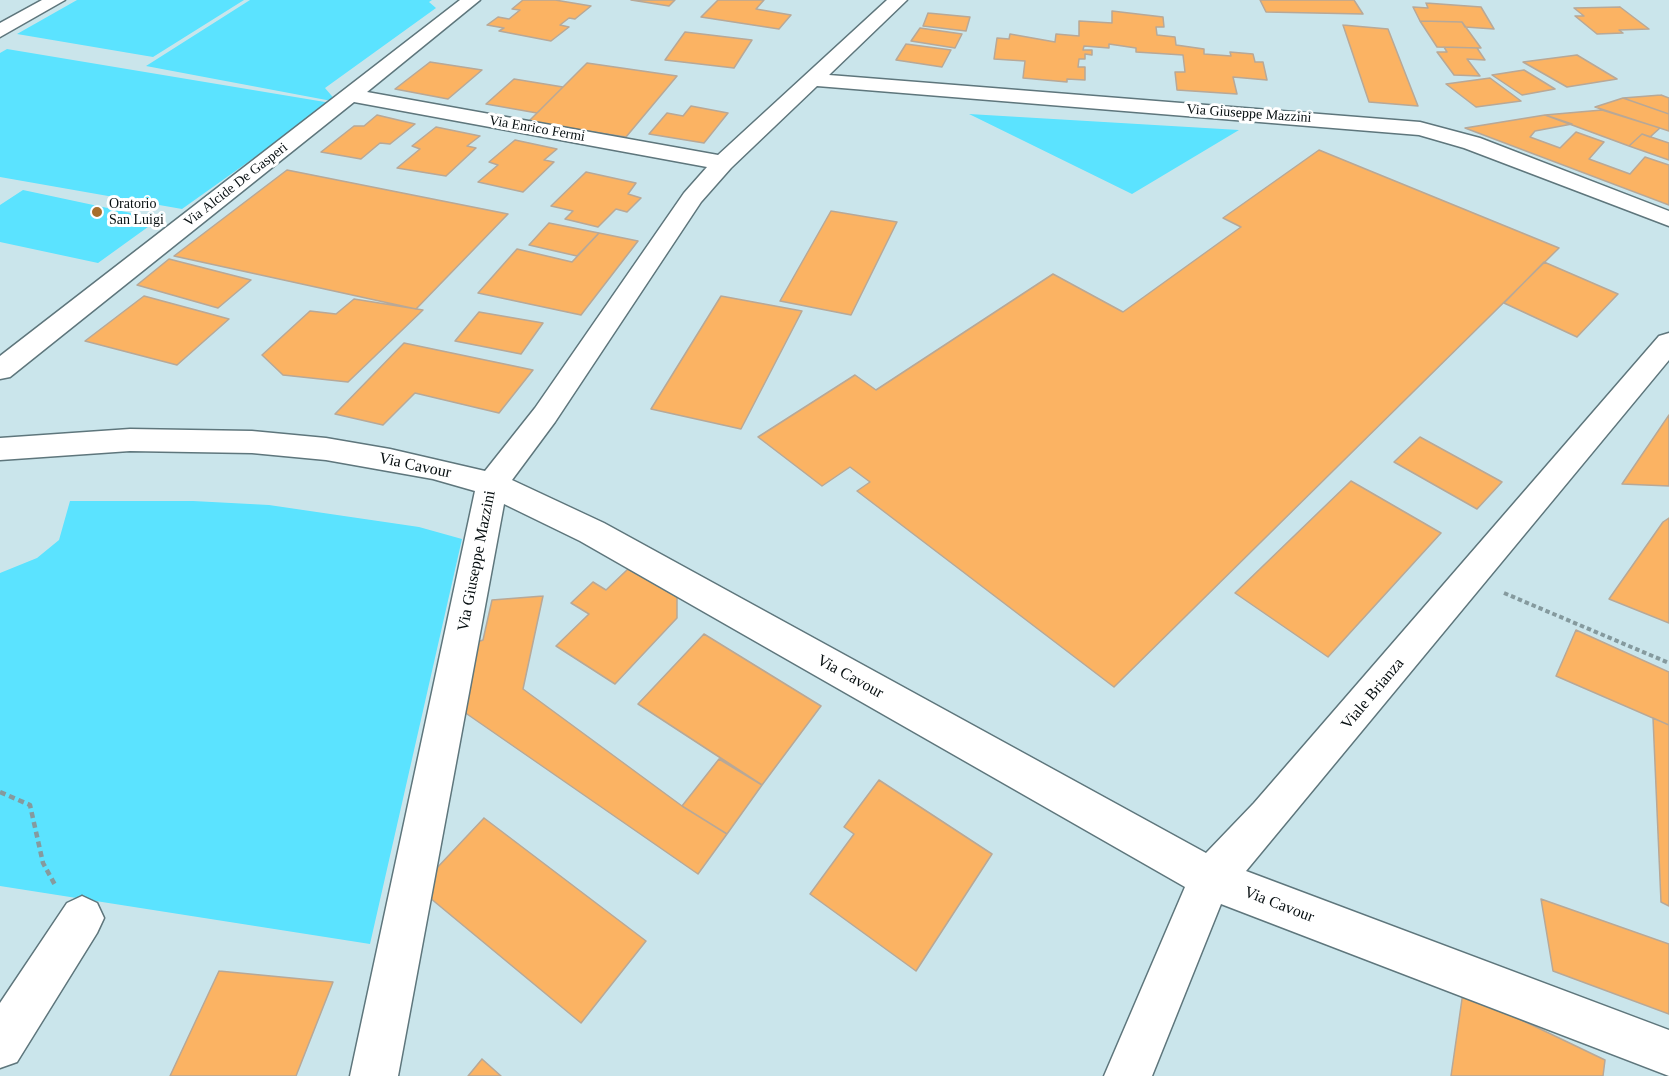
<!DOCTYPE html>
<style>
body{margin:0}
canvas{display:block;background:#cae5eb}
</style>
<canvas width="1669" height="1076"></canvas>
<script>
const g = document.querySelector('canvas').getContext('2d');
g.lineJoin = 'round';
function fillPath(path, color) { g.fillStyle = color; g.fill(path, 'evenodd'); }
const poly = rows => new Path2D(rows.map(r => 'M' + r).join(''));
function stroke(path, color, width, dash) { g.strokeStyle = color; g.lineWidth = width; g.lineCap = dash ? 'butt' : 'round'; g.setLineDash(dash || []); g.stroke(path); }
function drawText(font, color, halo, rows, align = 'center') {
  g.font = font + ' Georgia,serif'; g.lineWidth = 6; g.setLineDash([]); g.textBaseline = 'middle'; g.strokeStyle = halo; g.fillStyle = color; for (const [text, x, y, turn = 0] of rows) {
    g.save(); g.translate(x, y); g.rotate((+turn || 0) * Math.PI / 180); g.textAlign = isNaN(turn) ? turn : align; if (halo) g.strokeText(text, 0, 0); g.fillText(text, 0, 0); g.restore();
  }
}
fillPath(poly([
 [77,0,244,0,153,57,17,34],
 [250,0,432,0,429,2,436,8,325,88,337,102,146,66],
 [7,49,331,103,182,209,0,177,0,53],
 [969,114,1239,130,1132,194],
 [23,190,159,219,98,263,0,242,0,205],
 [70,501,193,501,269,505,419,527,462,539,370,944,0,886,0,573,37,558,59,540]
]), '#5be3ff');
const building = poly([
 [523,0,555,0,591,6,575,19,569,18,560,25,569,27,551,41,499,31,504,28,487,25,498,17,509,19,520,10,512,9,523,0],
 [631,0,675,0,669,6,631,0],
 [718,0,764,0,756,9,791,15,779,29,701,17,718,0],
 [1260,0,1354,0,1363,14,1266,12,1260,0],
 [1426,3,1481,7,1494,29,1465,27,1462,22,1420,21,1413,7,1428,8,1426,3],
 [1620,7,1649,29,1619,30,1623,33,1597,34,1575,16,1584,16,1574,8,1620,7],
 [1112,11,1163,17,1164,27,1156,27,1157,35,1175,37,1176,45,1204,49,1204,54,1231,56,1230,52,1253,54,1255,62,1263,62,1267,80,1233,77,1237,94,1177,90,1175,72,1185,72,1183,55,1136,52,1136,48,1109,44,1109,48,1084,46,1083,50,1092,50,1092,55,1085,54,1085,59,1079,59,1078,67,1085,67,1085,80,1067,79,1067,82,1023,78,1025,61,994,59,997,38,1009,39,1010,34,1055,42,1056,34,1079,36,1079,21,1112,23,1112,11],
 [928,13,970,17,966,31,923,26,928,13],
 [1420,21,1462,22,1481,48,1437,47,1420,21],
 [1343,25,1388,29,1418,106,1369,102,1343,25],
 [920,28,962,34,955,48,911,41,920,28],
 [685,32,752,40,734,68,665,60,685,32],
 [906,44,951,50,942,67,896,60,906,44],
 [1444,47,1477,48,1485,60,1467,59,1480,76,1454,75,1437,52,1447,52,1444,47],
 [1577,55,1617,79,1567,87,1523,62,1577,55],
 [430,62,482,70,448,99,395,89,430,62],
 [587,63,677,76,626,137,528,122,587,63],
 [1524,70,1555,89,1522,95,1492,75,1524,70],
 [1490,78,1521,101,1476,107,1446,84,1490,78],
 [514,79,563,87,537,113,486,104,514,79],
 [1661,95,1669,98,1669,114,1623,98,1661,95],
 [1623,98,1669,114,1669,131,1595,107,1623,98],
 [691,106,728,113,704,143,649,134,667,113,683,116,691,106],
 [1602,110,1660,128,1650,137,1642,134,1629,146,1545,115,1602,110],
 [377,115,415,124,390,144,380,143,361,159,321,152,354,126,364,126,377,115],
 [1545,115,1572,124,1535,131,1530,137,1560,148,1576,132,1604,142,1589,159,1630,174,1645,157,1669,165,1669,205,1465,128,1545,115],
 [436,127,480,136,467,146,476,148,446,176,397,168,420,149,412,146,436,127],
 [1642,134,1669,143,1669,160,1629,146,1642,134],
 [515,140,557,149,544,160,554,162,523,192,478,182,498,165,489,162,515,140],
 [1319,150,1559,248,1114,687,857,491,870,482,850,467,822,486,758,437,855,375,876,390,1053,274,1123,312,1241,227,1223,218,1319,150],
 [287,170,508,214,416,309,174,256,287,170],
 [586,172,636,183,628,194,641,198,627,212,616,209,598,227,565,219,573,211,551,206,586,172],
 [831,211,897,222,851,315,780,301,831,211],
 [549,223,599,233,577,256,529,245,549,223],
 [599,233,638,241,581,315,478,293,517,249,572,262,599,233],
 [169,259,251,280,218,308,137,285,169,259],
 [1544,262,1618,294,1577,337,1504,303,1544,262],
 [144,296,207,313,229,319,177,365,85,341,144,296],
 [721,296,802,311,741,429,651,409,721,296],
 [354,299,423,310,348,382,283,375,262,355,310,311,336,314,354,299],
 [479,312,543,323,521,354,455,341,479,312],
 [404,343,533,370,499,413,415,393,383,425,335,414,404,343],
 [1669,415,1669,486,1622,484,1669,415],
 [1420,437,1502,482,1477,509,1394,462,1420,437],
 [1351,481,1441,533,1328,657,1235,593,1351,481],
 [1669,518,1669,623,1609,599,1663,522,1669,518],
 [628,569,677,597,677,618,615,684,556,646,589,614,571,603,593,582,606,590,628,569],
 [543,596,523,689,682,806,727,834,698,874,454,705,466,646,483,640,492,600,543,596],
 [1576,630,1669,672,1669,725,1556,676,1576,630],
 [704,634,821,706,762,785,638,704,704,634],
 [1653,718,1669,725,1669,906,1661,902,1653,718],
 [719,759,762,785,727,834,682,806,719,759],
 [879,780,992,854,916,971,810,894,854,834,844,827,879,780],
 [484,818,646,941,581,1023,418,888,484,818],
 [1541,899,1669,944,1669,1014,1553,971,1541,899],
 [219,971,333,982,296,1076,170,1076,219,971],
 [1463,992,1605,1060,1603,1076,1451,1076,1463,992],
 [482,1059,501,1076,468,1076,482,1059]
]);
fillPath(building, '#fbb363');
stroke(building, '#b8a897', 1.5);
const minor = poly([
 [42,0,65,0,0,37,0,23,42,0],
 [460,0,480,0,367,92,718,155,887,0,907,0,829,75,1420,122,1480,138,1669,211,1669,226,1464,148,1419,135,817,86,731,168,701,202,555,422,512,480,604,523,1206,853,1254,803,1659,336,1669,333,1669,360,1246,871,1669,1030,1669,1076,1221,904,1152,1076,1104,1076,1185,887,580,541,504,504,398,1076,350,1076,475,491,433,479,326,460,252,453,130,451,0,460,0,438,130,429,252,431,326,438,390,449,485,471,535,408,684,193,707,167,354,102,10,377,0,379,0,356,460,0],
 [82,896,97,903,104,918,97,933,17,1062,0,1068,0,1003,67,903,82,896]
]);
stroke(minor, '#5e767c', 3);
stroke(poly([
 [1504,593,1669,663]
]), '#859a9e', 4, [4.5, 3]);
stroke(poly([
 [0,792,30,805,43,863,55,885]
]), '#859a9e', 4.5, [6, 4]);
fillPath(minor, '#fff');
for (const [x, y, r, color] of [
 [97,212,6,"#a76f2c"]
]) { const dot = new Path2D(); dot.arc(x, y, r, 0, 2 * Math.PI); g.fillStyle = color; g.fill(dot); stroke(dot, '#fff', 2); }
drawText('14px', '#060e10', '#fff', [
 ["Via Giuseppe Mazzini",1249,114,4],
 ["Via Enrico Fermi",537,129,10],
 ["Via Alcide De Gasperi",236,185,-38]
]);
drawText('14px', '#060e10', '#fff', [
 ["Oratorio",109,204],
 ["San Luigi",109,220]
], 'left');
drawText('16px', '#060e10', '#fff', [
 ["Via Cavour",415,466,12],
 ["Via Giuseppe Mazzini",477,561,-79],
 ["Via Cavour",850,677,29],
 ["Viale Brianza",1373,694,-50],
 ["Via Cavour",1279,905,21]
]);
</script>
